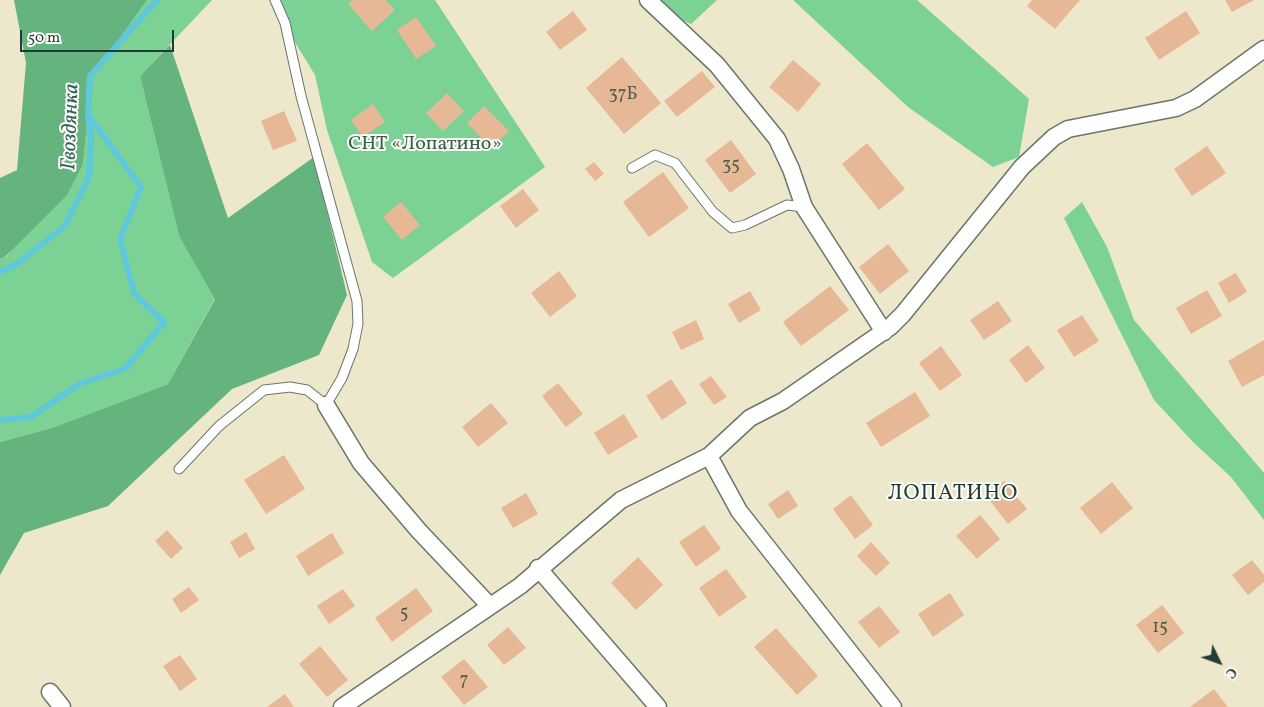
<!DOCTYPE html>
<meta charset="utf-8">
<style>
body{margin:0}
#map{position:relative;width:1264px;height:707px;overflow:hidden;background:#ede7cb;font-family:Vollkorn,serif}
canvas{display:block}
.north{position:absolute;left:1194px;top:637px;width:50px;height:50px;-webkit-text-stroke:4px #fdfcf7;paint-order:stroke;rotate:132deg;font-size:14px;font-weight:700;line-height:20px;text-align:center;color:#1f3d34}
.north::after{content:'';display:block;margin:auto;width:18px;height:22px;background:#1f3d34;clip-path:polygon(50% 0,100% 100%,50% 72%,0 100%)}
.scale{position:absolute;left:20px;top:30px;width:154px;height:22px;box-sizing:border-box;border:2px solid #1f3d34;border-top:0;padding-left:6px;font-size:15px;line-height:18px;white-space:nowrap;color:#1f3d34;-webkit-text-stroke:4px #fdfcf7;paint-order:stroke}
</style>
<div id="map">
<canvas width="1264" height="707"></canvas>
<div class="north">С</div>
<div class="scale">50 m</div>
</div>
<script>
const g = document.querySelector('canvas').getContext('2d');
g.lineJoin = 'round';
function fillPath(path, color) { g.fillStyle = color; g.fill(path, 'evenodd'); }
const poly = rows => new Path2D(rows.map(r => 'M' + r).join(''));
function stroke(path, color, width, dash) { g.strokeStyle = color; g.lineWidth = width; g.lineCap = dash ? 'butt' : 'round'; g.setLineDash(dash || []); g.stroke(path); }
function drawText(font, color, halo, rows, align = 'center') {
  g.font = font + ' Vollkorn,serif'; g.lineWidth = 4; g.setLineDash([]); g.textBaseline = 'middle'; g.strokeStyle = halo; g.fillStyle = color; for (const [text, x, y, turn = 0] of rows) {
    g.save(); g.translate(x, y); g.rotate((+turn || 0) * Math.PI / 180); g.textAlign = isNaN(turn) ? turn : align; if (halo) g.strokeText(text, 0, 0); g.fillText(text, 0, 0); g.restore();
  }
}
fillPath(poly([
 [147,0,212,0,140,76,179,236,215,298,168,384,52,428,0,442,0,259,6,257,83,164,92,78],
 [269,0,435,0,545,167,393,278,372,262,327,130,315,75],
 [659,0,717,0,691,24,669,14],
 [793,0,917,0,1029,99,1019,157,993,167,908,107],
 [1082,202,1107,247,1134,320,1264,473,1264,520,1231,477,1194,443,1154,400,1064,218]
]), '#7cd194');
fillPath(poly([
 [14,0,147,0,92,78,83,164,67,195,5,257,0,259,0,178,17,170,26,63],
 [170,45,228,218,314,157,347,295,319,355,232,389,108,506,24,533,0,575,0,442,52,428,168,384,215,299,179,236,140,76]
]), '#65b37e');
stroke(poly([
 [0,272,18,263,64,227,89,177,91,137,88,115,90,76,157,0],
 [0,420,31,417,79,384,126,368,164,322,134,293,120,239,141,187,88,115]
]), '#5fc8db', 6);
fillPath(poly([
 [353,0,386,0,395,10,372,31,348,4],
 [1032,0,1080,0,1055,29,1027,6],
 [1225,0,1254,0,1232,12],
 [573,11,587,30,560,50,546,32],
 [1186,11,1200,33,1159,60,1145,38],
 [416,17,436,46,416,59,397,30],
 [622,57,661,103,624,134,586,88],
 [793,60,821,84,798,112,769,87],
 [702,71,715,87,677,117,664,101],
 [447,93,464,111,443,131,426,113],
 [373,104,385,122,363,137,351,120],
 [484,106,509,131,491,148,467,123],
 [284,111,297,141,273,150,261,121],
 [731,140,756,174,730,193,705,160],
 [867,143,905,189,879,210,842,164],
 [1207,146,1226,173,1192,196,1174,169],
 [594,162,604,174,595,181,585,169],
 [663,172,689,208,649,237,623,202],
 [523,189,539,210,516,228,500,206],
 [401,202,420,225,402,240,383,217],
 [888,244,909,271,880,294,859,267],
 [559,271,577,296,550,317,531,293],
 [1236,273,1247,292,1229,303,1218,283],
 [830,286,849,310,801,346,783,322],
 [1207,290,1222,316,1191,334,1176,308],
 [750,291,761,310,739,323,728,304],
 [998,301,1012,321,984,340,970,320],
 [1082,315,1099,341,1074,357,1057,330],
 [696,320,704,339,681,350,672,332],
 [1264,340,1264,375,1242,387,1228,361],
 [1028,345,1045,368,1026,383,1009,360],
 [941,346,962,375,940,391,919,363],
 [711,376,727,397,714,405,699,384],
 [671,379,687,403,662,420,646,396],
 [558,383,583,414,566,427,542,396],
 [915,392,930,416,881,447,866,423],
 [491,403,508,423,478,447,462,427],
 [624,414,638,437,608,455,594,433],
 [284,455,305,489,266,514,244,480],
 [1004,481,1027,509,1008,524,986,496],
 [1112,482,1133,508,1101,534,1080,508],
 [788,490,798,506,778,519,768,504],
 [526,493,538,514,513,528,501,508],
 [851,495,873,525,855,539,833,509],
 [980,515,1000,539,977,559,956,536],
 [704,525,721,549,696,567,679,542],
 [167,530,183,548,171,559,155,541],
 [246,532,255,549,239,558,230,542],
 [332,533,344,553,308,576,296,556],
 [871,542,890,563,876,576,857,556],
 [638,557,663,585,636,610,611,583],
 [1252,560,1264,575,1264,582,1248,595,1232,575],
 [726,569,747,597,719,617,699,588],
 [189,587,199,600,181,613,172,599],
 [416,588,433,611,392,642,375,618],
 [343,589,355,606,329,624,317,606],
 [950,593,964,615,933,637,918,614],
 [1162,605,1184,633,1158,653,1136,625],
 [879,606,900,632,879,648,858,622],
 [508,627,526,648,504,665,487,645],
 [776,628,818,676,797,695,754,647],
 [320,646,348,680,327,697,299,664],
 [180,655,197,679,180,691,163,666],
 [464,659,488,687,464,705,441,677],
 [1214,689,1228,707,1190,707],
 [285,694,294,707,267,707]
]), '#e7b896');
const service = poly([
 [632,168,655,155,675,163,713,212,732,228,745,225,787,205,804,207],
 [179,469,219,426,264,390,290,387,307,390,326,405,342,378,353,349,358,324,357,301,301,96,285,23,275,0]
]);
const minor = poly([
 [648,0,717,65,777,139,791,169,804,207,884,332],
 [326,405,361,463,419,531,489,605],
 [709,456,739,511,893,707],
 [538,568,658,707],
 [50,692,62,707],
 [342,707,520,586,621,500,709,456,750,418,783,401,890,327,903,314,1022,167,1054,137,1068,129,1176,108,1195,99,1264,49]
]);
stroke(service, '#677869', 11);
stroke(minor, '#677869', 19);
stroke(service, '#fff', 9);
stroke(minor, '#fff', 16);
drawText('18px', '#515c4c', null, [
 ["37Б",623,96],
 ["35",731,167],
 ["5",404,615],
 ["15",1160,629],
 ["7",464,682]
]);
drawText('20px', '#36624c', '#fdfcf7', [
 ["СНТ «Лопатино»",425,145]
]);
drawText('italic 21px', '#2f605e', '#fdfcf7', [
 ["Гвоздянка",72,127,-88]
]);
g.letterSpacing = '1px';
drawText('22px', '#1f3d34', '#fdfcf7', [
 ["ЛОПАТИНО",953,495]
]);
g.letterSpacing = '0px';
</script>
